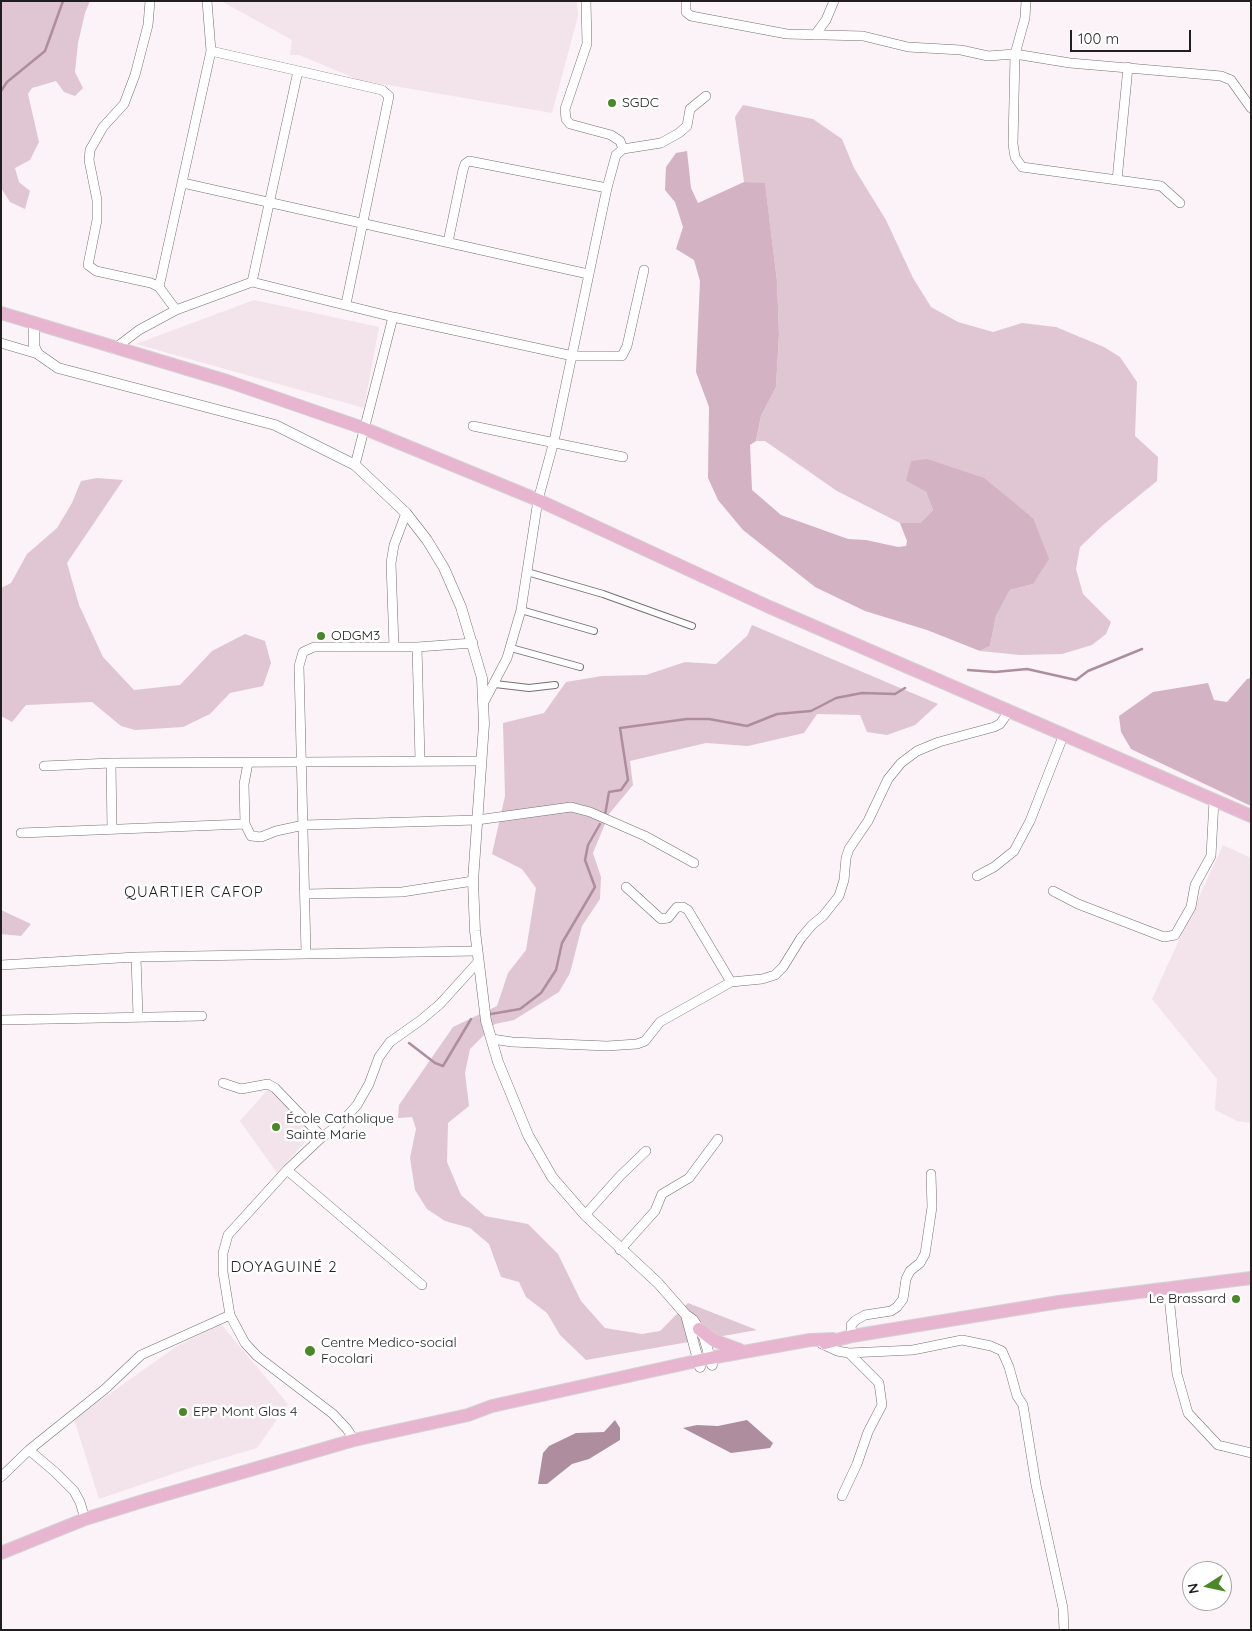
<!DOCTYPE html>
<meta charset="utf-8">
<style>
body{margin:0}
#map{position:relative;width:1252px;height:1631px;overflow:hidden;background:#fbf3f7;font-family:Quicksand,sans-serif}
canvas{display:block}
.frame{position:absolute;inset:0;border:2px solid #211e20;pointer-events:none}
.north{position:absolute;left:1182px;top:1561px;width:50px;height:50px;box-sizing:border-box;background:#fff;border:1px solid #a6a5a6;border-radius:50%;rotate:260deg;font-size:14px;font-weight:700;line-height:20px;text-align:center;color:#211e20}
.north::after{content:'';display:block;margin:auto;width:18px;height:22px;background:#498727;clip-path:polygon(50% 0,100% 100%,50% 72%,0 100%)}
.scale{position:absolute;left:1070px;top:30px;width:121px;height:22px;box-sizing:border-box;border:2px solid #211e20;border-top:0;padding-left:6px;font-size:15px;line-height:18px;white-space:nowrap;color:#211e20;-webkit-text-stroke:4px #fff;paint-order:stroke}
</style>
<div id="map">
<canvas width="1252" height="1631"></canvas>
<div class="frame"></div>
<div class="north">N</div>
<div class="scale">100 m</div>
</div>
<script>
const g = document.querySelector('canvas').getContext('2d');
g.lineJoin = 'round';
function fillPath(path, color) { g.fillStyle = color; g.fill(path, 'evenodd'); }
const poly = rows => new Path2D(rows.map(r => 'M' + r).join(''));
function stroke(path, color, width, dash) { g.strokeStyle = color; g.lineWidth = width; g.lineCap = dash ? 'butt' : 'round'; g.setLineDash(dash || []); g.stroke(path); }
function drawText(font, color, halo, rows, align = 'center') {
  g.font = font + ' Quicksand,sans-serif'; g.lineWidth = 5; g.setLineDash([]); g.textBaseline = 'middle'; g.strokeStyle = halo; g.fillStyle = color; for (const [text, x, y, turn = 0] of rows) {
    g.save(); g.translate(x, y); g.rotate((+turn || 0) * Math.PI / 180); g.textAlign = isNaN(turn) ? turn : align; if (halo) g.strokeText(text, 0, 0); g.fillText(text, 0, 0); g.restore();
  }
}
fillPath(poly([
 [221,1,577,1,578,16,552,113,359,80,299,55,290,55,292,40],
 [254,300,379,327,364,408,136,344],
 [1223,845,1251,858,1251,1123,1237,1121,1215,1110,1217,1079,1152,999],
 [270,1087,313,1133,277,1173,240,1121],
 [221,1324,288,1404,257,1448,193,1467,99,1499,74,1419,177,1346]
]), '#f3e4ec');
fillPath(poly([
 [1,1,90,1,85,13,78,43,75,72,83,88,75,96,64,92,56,81,32,88,28,94,39,142,30,160,15,168,19,182,30,191,25,209,10,202,1,188],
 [743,105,813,119,842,139,854,168,886,220,913,278,931,307,958,322,993,332,1022,323,1056,327,1104,347,1120,357,1137,382,1135,436,1158,457,1157,481,1103,525,1080,547,1076,569,1083,594,1111,622,1106,634,1092,645,1062,654,1020,655,980,651,990,646,996,616,1010,590,1033,584,1033,518,1014,503,906,481,926,492,933,510,920,523,900,523,837,491,765,441,756,441,761,416,776,387,779,334,777,281,765,184,744,182,735,117],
 [97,478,123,480,67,563,79,605,103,657,134,690,180,685,212,651,245,634,265,641,271,663,263,686,230,693,210,714,183,727,135,730,121,726,92,702,26,705,12,722,1,716,1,588,11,583,27,554,57,528,72,503,81,481],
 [752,625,938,704,915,725,887,735,867,732,860,715,817,714,804,733,748,746,706,743,630,761,633,785,609,814,593,853,601,877,600,899,582,926,570,973,559,992,514,1020,495,1024,470,1049,465,1073,469,1106,448,1123,447,1162,461,1195,485,1216,528,1224,558,1254,581,1301,605,1328,642,1334,660,1331,688,1303,757,1330,586,1360,560,1335,547,1313,526,1297,519,1282,501,1277,489,1244,470,1228,445,1221,427,1209,415,1190,410,1158,416,1129,412,1117,398,1118,399,1105,453,1027,497,1006,508,973,526,950,536,888,522,869,492,854,505,796,503,723,544,713,566,682,602,676,646,675,685,662,716,664,747,636],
 [1,910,31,924,21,936,1,934]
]), '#dfc6d2');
fillPath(poly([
 [687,151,691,188,698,203,744,182,765,183,777,281,779,334,776,387,761,416,756,441,750,445,752,490,781,515,848,539,866,540,898,547,906,546,907,541,900,523,920,523,933,510,926,492,906,481,911,461,927,459,984,478,1033,518,1049,559,1033,584,1010,590,996,616,990,646,980,651,927,630,865,611,815,587,743,530,718,500,708,478,709,407,696,372,700,281,694,260,676,249,683,227,675,202,665,190,666,167,676,153],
 [1251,678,1251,806,1131,749,1121,732,1119,716,1153,692,1208,683,1214,700,1227,702,1247,679]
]), '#d3b2c3');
fillPath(poly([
 [615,1420,620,1428,620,1440,589,1459,572,1464,547,1484,538,1484,543,1453,549,1446,576,1433,604,1432],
 [747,1420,773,1443,770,1448,731,1453,683,1428,697,1425,718,1426]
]), '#ae8e9e');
stroke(poly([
 [1,91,7,82,45,51,63,1],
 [968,670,995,672,1027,669,1076,680,1088,671,1142,649],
 [605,815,609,792,621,790,628,780,620,728,687,719,709,719,747,726,777,714,811,711,836,698,862,693,895,694,905,688],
 [491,1014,520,1009,541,993,556,970,562,943,595,887,585,860,588,845,600,824],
 [409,1043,435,1063,443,1066,471,1019]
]), '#ae8e9e', 2.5);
const pedestrian = poly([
 [527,572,603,594,692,626],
 [521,610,594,631],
 [511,648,580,667],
 [495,684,529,688,555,685]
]);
const minor = poly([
 [150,1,148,25,135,75,124,104,103,127,90,150,89,160,97,200,97,220,88,265,96,271,151,283,159,287],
 [586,1,587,44,565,109,566,119,570,124,611,135,620,141,623,149],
 [686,1,686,12,691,16,787,34,863,36,908,47,961,50,988,56,1015,54,1070,63,1221,76,1231,80,1251,108],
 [1026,1,1025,18,1015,54,1013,144,1015,157,1022,167,1161,186,1180,203],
 [815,35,826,20,834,1],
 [211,51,382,90,389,96,346,304],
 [1117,180,1128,67],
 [183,183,588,274],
 [448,242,463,170,465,164,469,161,607,188],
 [252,282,298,71],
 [176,310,159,287,211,51,207,1],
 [1,343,38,354],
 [114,349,139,330,176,310,252,282,393,317,573,356,622,356,627,346,644,270],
 [473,426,623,457],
 [355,465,393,317],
 [394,647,391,563,394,545,406,513],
 [417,647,420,760],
 [484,702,507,658,521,610,538,500,554,441,607,188,616,155,623,149,661,143,679,133,687,126,690,109,706,96],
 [111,763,112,830],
 [44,766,111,763,480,761],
 [245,824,244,784,248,763],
 [21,833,245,824,251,836,261,837,276,831,304,825,477,820,571,807,590,812,645,836,694,863],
 [977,876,994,867,1014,851,1030,821,1064,734],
 [626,887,661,919,668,918,677,907,683,907,688,910,731,982],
 [1053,891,1078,904,1164,937,1175,935,1191,907,1195,885,1211,856,1214,800],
 [305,894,402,892,473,881],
 [306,953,299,666,303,652,314,647,417,647,473,643],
 [136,957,138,1016],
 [1,965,136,957,476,951],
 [1,1020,202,1016],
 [492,1039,512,1042,607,1046,637,1044,645,1041,660,1022,731,982,762,979,775,975,783,967,801,938,812,925,823,916,839,896,844,880,846,858,849,849,868,821,888,779,901,763,917,751,939,742,994,727,1000,724,1009,711],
 [223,1083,241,1089,268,1084,275,1088,322,1137],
 [287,1170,422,1285],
 [585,1215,620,1176,646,1151],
 [620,1250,655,1211,662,1194,689,1178,718,1139],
 [1168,1287,1177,1374,1188,1413,1218,1445,1251,1453],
 [852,1336,851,1325,856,1320,865,1315,891,1311,897,1307,903,1299,906,1279,910,1271,920,1263,925,1254,932,1207,931,1174],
 [822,1344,837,1351,849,1353,913,1350,962,1340,991,1346,1002,1351,1009,1367,1017,1396,1023,1405,1036,1485,1063,1608,1064,1630],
 [354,1440,347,1429,333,1414,257,1356,245,1343,230,1315,223,1272,223,1253,228,1235,287,1170,322,1137,340,1124,357,1105,369,1084,379,1057,390,1042,421,1020,440,1004,478,962],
 [29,1450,55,1472,74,1491,80,1502,85,1519],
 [1,1477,29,1450,105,1389,141,1355,230,1315],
 [842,1496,857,1464,868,1432,882,1405,879,1383,849,1353]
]);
const tertiary = poly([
 [34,324,34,346,38,354,58,368,275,425,355,465,406,513,427,540,444,568,461,607,482,678,484,724,473,881,475,931,486,1021,498,1062,528,1135,552,1177,585,1215,658,1283,686,1315,693,1320,704,1337,712,1365],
 [686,1315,700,1367]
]);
const primary = poly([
 [1,313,227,381,363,428,538,500,767,606,1251,816],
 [699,1329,713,1340,740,1350],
 [825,1343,852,1336,1059,1302,1251,1278],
 [1,1553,85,1519,146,1500,354,1440,468,1415,492,1406,710,1358,810,1340,833,1339]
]);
stroke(pedestrian, '#767073', 8);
stroke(minor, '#767073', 10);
stroke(tertiary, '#767073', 11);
stroke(primary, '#d3d2d2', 14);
stroke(pedestrian, '#fff', 6);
stroke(minor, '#fff', 9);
stroke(tertiary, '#fff', 10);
stroke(primary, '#e8b5d1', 12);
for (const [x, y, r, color] of [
 [612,103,5,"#498727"],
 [321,636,5,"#498727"],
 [276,1127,5,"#498727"],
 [1236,1299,5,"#498727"],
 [310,1351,6,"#498727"],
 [183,1412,5,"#498727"]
]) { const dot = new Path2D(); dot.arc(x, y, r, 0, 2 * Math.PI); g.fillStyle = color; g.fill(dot); stroke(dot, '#fff', 2); }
drawText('14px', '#211e20', '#fff', [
 ["SGDC",622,103],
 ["ODGM3",331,636],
 ["École Catholique",286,1119],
 ["Sainte Marie",286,1135],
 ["Le Brassard",1226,1299,"right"],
 ["Centre Medico-social",321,1343],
 ["Focolari",321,1359],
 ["EPP Mont Glas 4",193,1412]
], 'left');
g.letterSpacing = '1px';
drawText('15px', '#211e20', '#fff', [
 ["QUARTIER CAFOP",194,892],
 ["DOYAGUINÉ 2",284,1267]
]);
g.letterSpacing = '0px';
</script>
